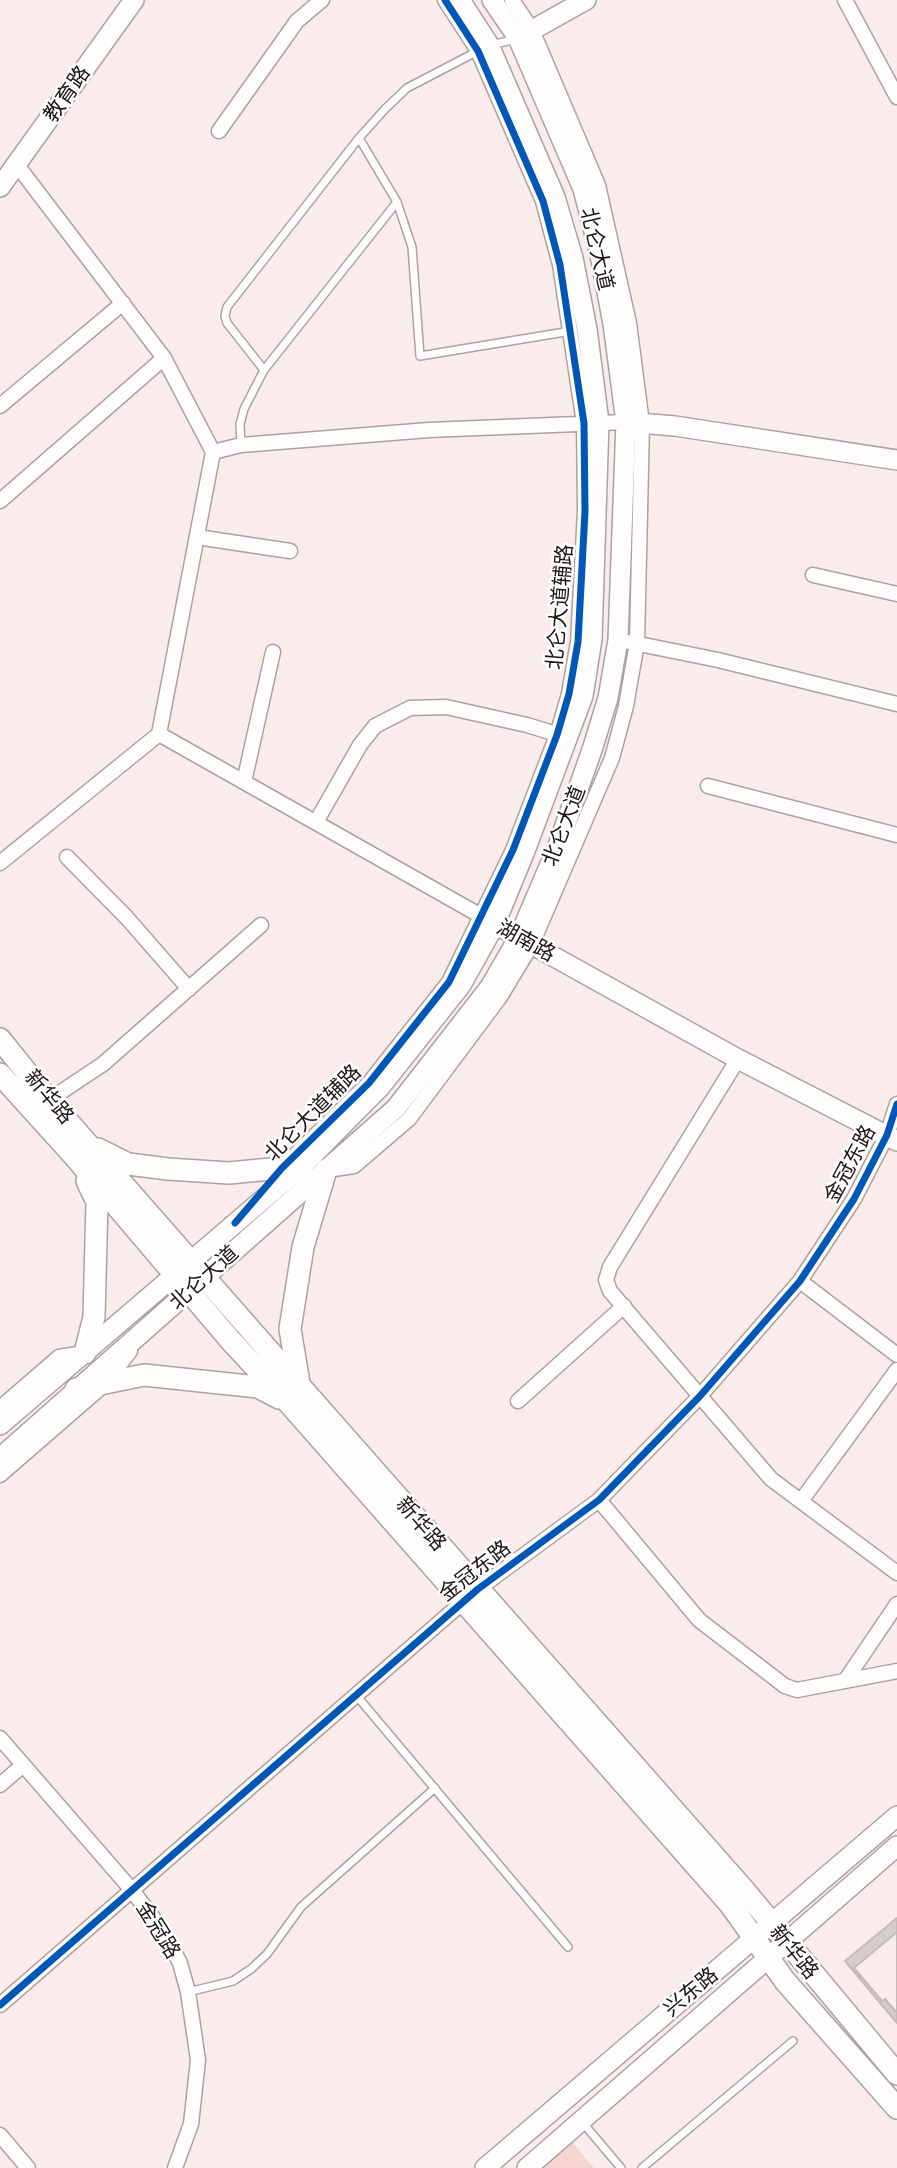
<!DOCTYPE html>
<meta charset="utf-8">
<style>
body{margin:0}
canvas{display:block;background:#f9ecea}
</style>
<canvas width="897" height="2168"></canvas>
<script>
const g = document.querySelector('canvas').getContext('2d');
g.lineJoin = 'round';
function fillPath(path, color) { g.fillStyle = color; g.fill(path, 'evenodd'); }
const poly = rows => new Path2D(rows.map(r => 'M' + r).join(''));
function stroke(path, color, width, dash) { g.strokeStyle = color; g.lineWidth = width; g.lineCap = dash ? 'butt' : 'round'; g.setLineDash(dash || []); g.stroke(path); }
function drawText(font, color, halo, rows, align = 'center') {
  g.font = font + ' "Asap Condensed","Noto Sans SC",sans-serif'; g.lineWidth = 5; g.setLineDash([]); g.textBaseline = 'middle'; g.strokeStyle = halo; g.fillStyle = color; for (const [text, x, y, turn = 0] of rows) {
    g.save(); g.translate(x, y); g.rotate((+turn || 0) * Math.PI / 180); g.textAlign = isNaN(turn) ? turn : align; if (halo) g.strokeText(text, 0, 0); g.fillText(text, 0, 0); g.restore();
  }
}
fillPath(poly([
 [572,2142,594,2168,541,2168]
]), '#f6d4d0');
const building = poly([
 [897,1918,897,2023,845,1961,897,1918],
 [897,1932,897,2013,885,1999,882,2001,854,1968,897,1932]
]);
fillPath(building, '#d7cccb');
stroke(building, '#c5bbba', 2);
const lane = poly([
 [491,45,517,39],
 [359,138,397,202,412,247,420,356,571,331],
 [264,370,227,323,225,316,227,307,359,138,385,109,407,88,480,50],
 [241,445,240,424,244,409,264,370,397,202],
 [356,1695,568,1947],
 [188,1992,233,1981,251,1969,267,1954,301,1907,435,1788],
 [583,2123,621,2168],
 [642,2168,793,2041]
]);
const street = poly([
 [845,0,897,97],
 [219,131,297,21,322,0],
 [17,165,164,358,213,452,241,445,429,430,626,422],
 [0,406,123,303],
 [0,501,164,358],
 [197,537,290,551],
 [813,575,897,594],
 [629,642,718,660,897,704],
 [159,734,490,921],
 [244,782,273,652],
 [708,786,897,835],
 [316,822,360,745,375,726,410,708,446,707,527,725,566,737],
 [67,857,127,918,189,989],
 [0,863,159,734,213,452],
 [738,1059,610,1267,606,1280,610,1291,771,1479,897,1573],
 [49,1100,103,1064,261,925],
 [281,1169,369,1083,449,982,513,850,557,735,569,694,578,642,585,511,584,423,560,265,543,201,478,51,445,0],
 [327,1170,354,1166,409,1119,500,997,532,944,612,758,626,706,637,643,642,423,629,323,598,185,532,30,512,0],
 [800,1281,897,1355],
 [518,1401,624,1306],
 [0,1408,59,1357,84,1353],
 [0,1475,106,1383,130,1351],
 [599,1500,699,1620,785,1686,797,1690,897,1671],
 [801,1501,897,1370],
 [845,1681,897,1604],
 [0,1738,131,1889,163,1931,180,1963,188,1992,198,2060,191,2124,175,2168],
 [0,1785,23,1765],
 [0,2005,478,1589,599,1500,700,1396,800,1281,854,1199,887,1135,897,1104],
 [0,2135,28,2168]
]);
const secondary = poly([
 [518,38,586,0],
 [0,187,134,0],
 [626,422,675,426,897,460],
 [495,924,738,1059,897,1141],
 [0,1425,302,1166,381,1086,461,985,495,924,525,851,583,696,592,639,599,422,587,329,573,258,555,197,489,45,460,0],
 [0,1458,396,1108,490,987,519,937,557,848,592,750,608,698,618,640,626,422,613,324,600,255,583,189,518,38,492,0],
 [485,2168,897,1816],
 [527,2168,897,1846]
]);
const primary = poly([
 [0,1039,49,1100,299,1385,744,1890,897,2074],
 [0,1074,75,1157,231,1341,287,1401,729,1903,785,1981,897,2108],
 [98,1149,128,1164,168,1169,229,1173,302,1166],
 [85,1353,94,1317,97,1202,87,1181],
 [299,1383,290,1329,303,1247,326,1170],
 [76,1389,144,1375,258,1387,279,1398]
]);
stroke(lane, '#aca2a1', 10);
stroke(street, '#aca2a1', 17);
stroke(secondary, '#aca2a1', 22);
stroke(primary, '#aca2a1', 24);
stroke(lane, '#fefcfc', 7);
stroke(street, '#fefcfc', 14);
stroke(secondary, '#fefcfc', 19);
stroke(primary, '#fefcfc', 21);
stroke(poly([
 [235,1223,282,1168,369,1083,449,982,513,850,557,735,569,694,578,642,585,511,584,423,560,265,543,201,478,51,445,0],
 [0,2005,478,1589,599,1500,700,1396,800,1281,854,1199,887,1135,897,1104]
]), '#0057b8', 7);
drawText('21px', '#1d1514', '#fff', [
 ["教育路",67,94,-55],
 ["北仑大道",597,249,77],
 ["北仑大道辅路",560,607,-85],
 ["北仑大道",564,826,-69],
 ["湖南路",526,941,29],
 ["新华路",49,1097,50],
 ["北仑大道辅路",313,1113,-45],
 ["金冠东路",850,1164,-62],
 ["北仑大道",204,1278,-42],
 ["新华路",421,1524,49],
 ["金冠东路",475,1571,-38],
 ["金冠路",158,1930,58],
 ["新华路",794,1952,51],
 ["兴东路",691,1992,-40]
]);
</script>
